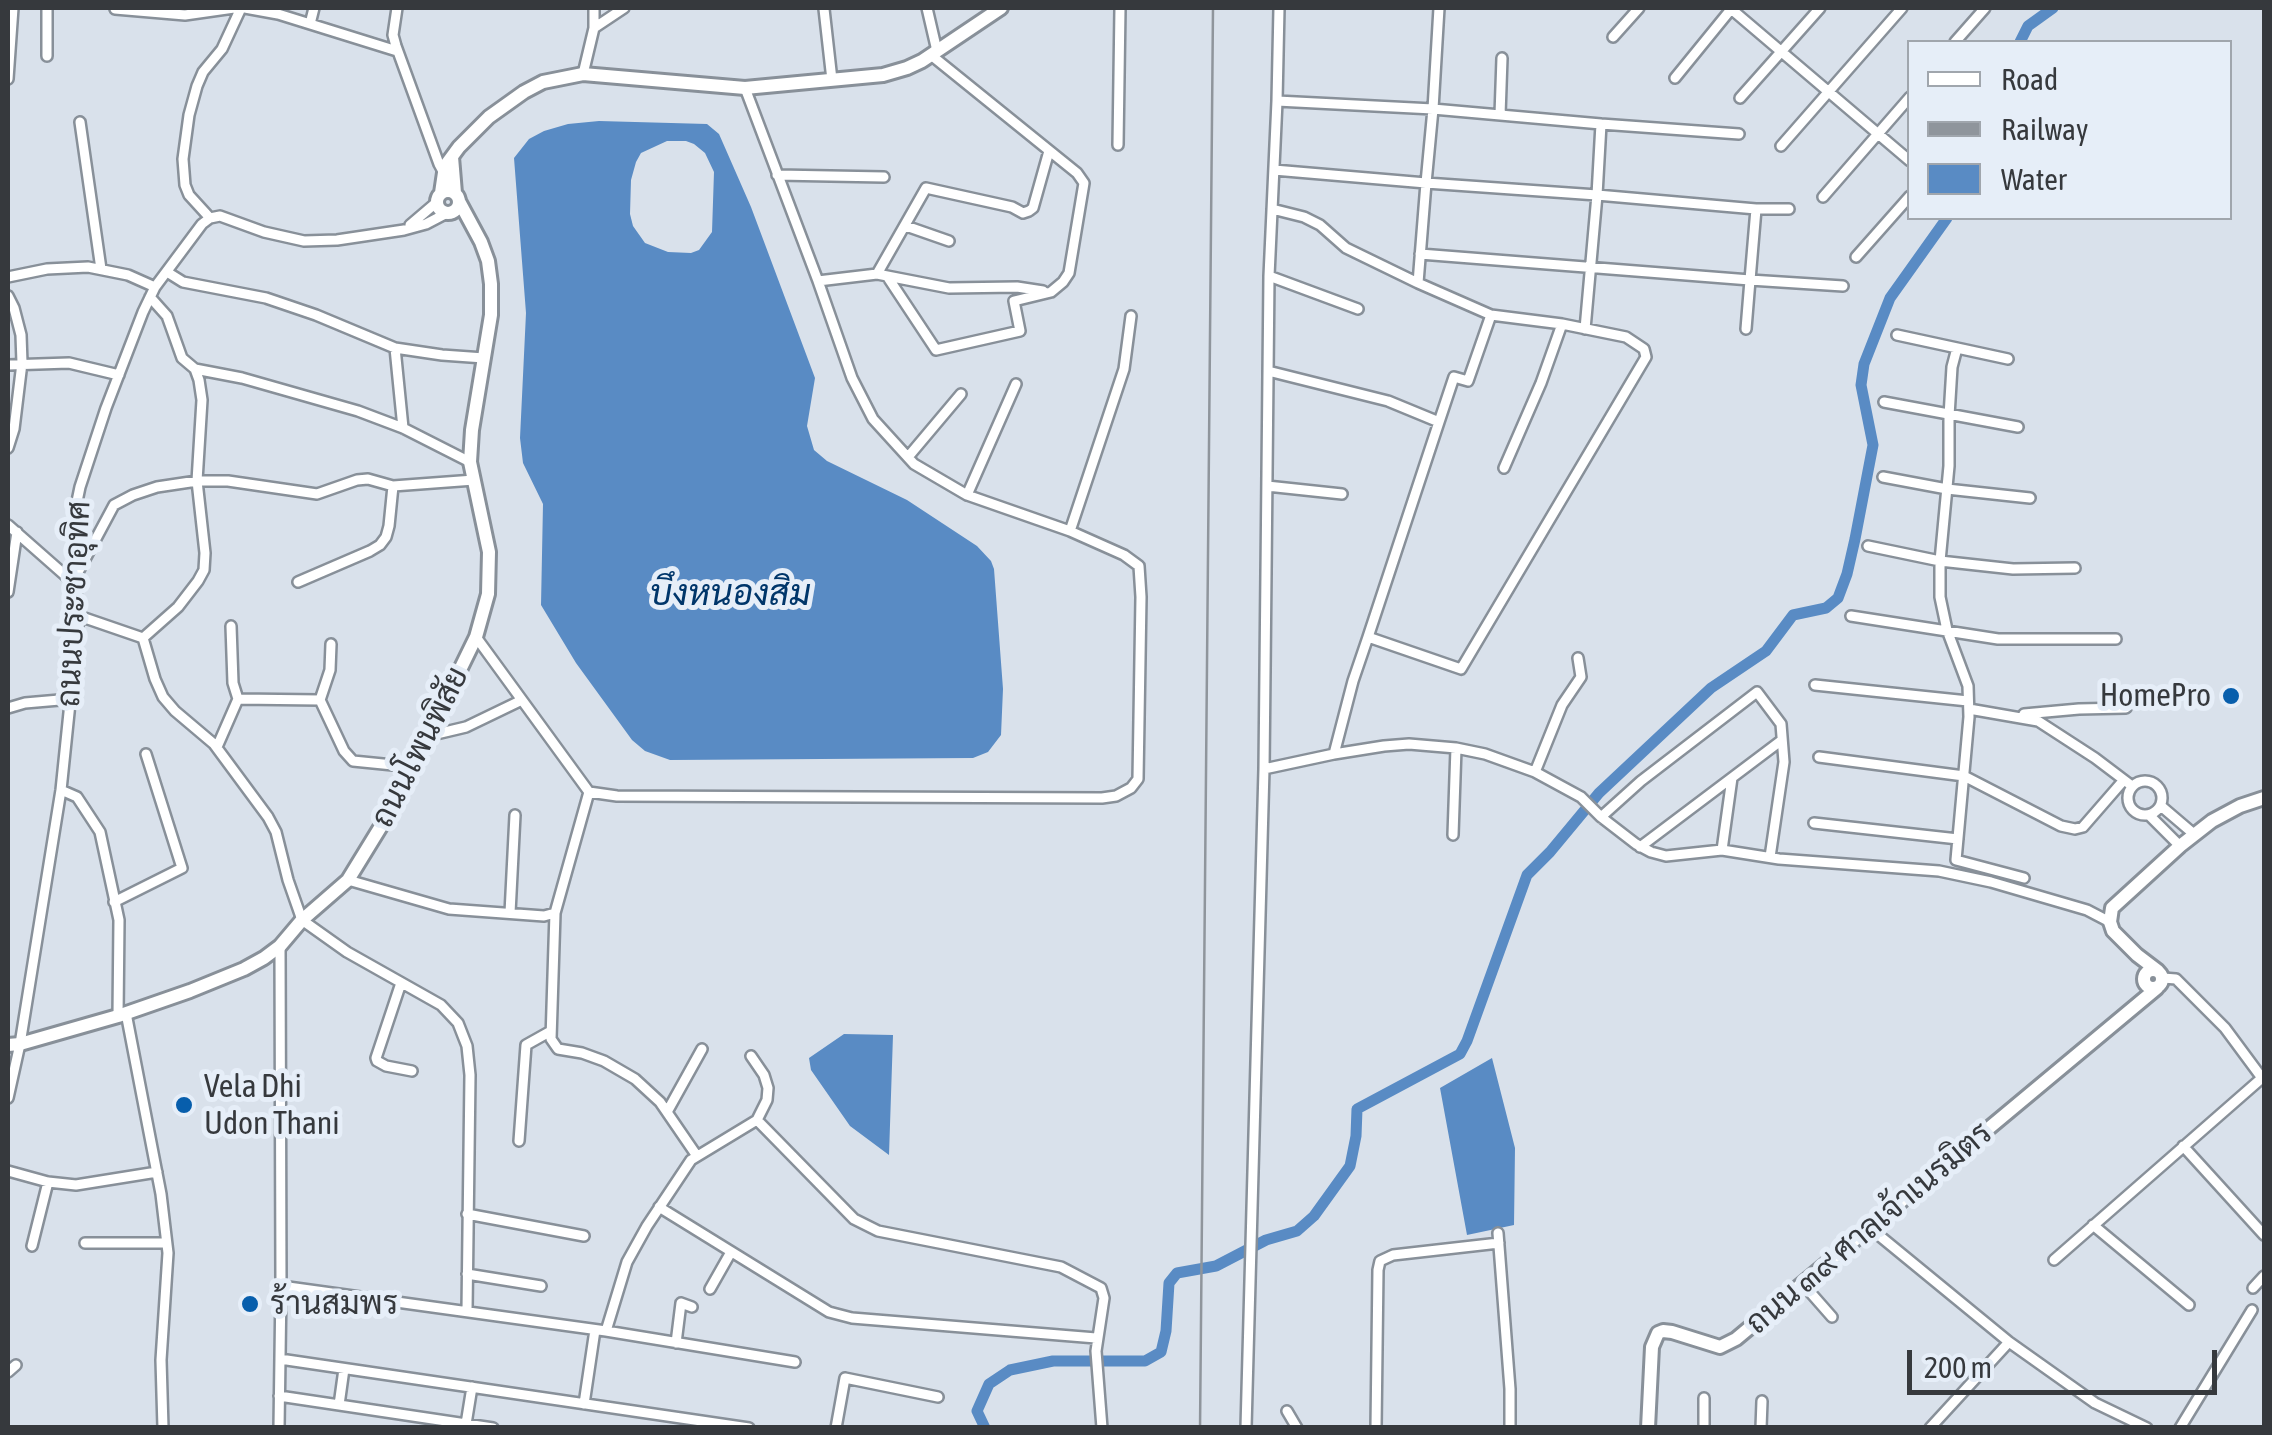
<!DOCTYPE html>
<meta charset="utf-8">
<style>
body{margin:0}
#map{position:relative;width:2272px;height:1435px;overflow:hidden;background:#d9e1eb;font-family:"Asap Condensed",sans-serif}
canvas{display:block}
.frame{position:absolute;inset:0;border:10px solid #36393d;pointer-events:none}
.legend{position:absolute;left:1907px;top:40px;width:325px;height:180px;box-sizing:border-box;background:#e6eef8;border:2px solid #a0a6ad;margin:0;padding:12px 18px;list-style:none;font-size:30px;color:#36393d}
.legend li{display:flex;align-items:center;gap:20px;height:50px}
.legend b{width:50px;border:2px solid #a0a6ad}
.scale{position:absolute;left:1907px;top:1350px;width:310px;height:45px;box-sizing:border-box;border:5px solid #36393d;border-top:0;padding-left:12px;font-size:30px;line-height:35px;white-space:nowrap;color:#36393d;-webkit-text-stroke:8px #e6eef8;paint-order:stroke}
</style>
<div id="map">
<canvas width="2272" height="1435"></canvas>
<div class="frame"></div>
<ul class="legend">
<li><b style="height:12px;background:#fff"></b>Road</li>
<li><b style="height:12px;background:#8f959c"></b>Railway</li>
<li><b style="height:28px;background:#598bc4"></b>Water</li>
</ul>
<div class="scale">200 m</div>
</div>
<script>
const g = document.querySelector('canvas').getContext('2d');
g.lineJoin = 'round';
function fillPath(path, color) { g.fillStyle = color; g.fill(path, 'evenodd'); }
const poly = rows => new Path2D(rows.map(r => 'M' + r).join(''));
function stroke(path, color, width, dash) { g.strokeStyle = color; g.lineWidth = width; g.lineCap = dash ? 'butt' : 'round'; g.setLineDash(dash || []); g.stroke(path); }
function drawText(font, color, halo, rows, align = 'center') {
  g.font = font + ' "Asap Condensed",Sarabun,sans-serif'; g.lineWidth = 10; g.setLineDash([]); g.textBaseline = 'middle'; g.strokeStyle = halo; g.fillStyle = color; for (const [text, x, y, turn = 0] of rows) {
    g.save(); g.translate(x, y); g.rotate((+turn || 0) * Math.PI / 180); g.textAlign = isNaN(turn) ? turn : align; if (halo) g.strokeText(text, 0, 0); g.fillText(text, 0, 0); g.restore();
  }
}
fillPath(poly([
 [599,121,707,124,719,134,751,207,815,378,807,426,814,450,827,461,907,500,977,546,991,561,994,569,1003,689,1001,735,988,752,973,758,670,760,645,751,632,740,576,663,541,605,543,504,523,463,520,438,526,313,514,158,529,139,544,131,568,124],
 [667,141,686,141,694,144,705,153,714,172,712,232,699,250,691,253,668,252,645,243,633,226,630,214,631,180,636,162,641,153],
 [844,1034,893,1035,889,1155,850,1126,811,1070,809,1058],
 [1492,1058,1515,1148,1514,1225,1467,1235,1440,1088]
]), '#598bc4');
stroke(poly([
 [2020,42,2028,26,2053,8],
 [985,1428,977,1411,989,1384,1010,1370,1053,1361,1145,1361,1161,1352,1166,1331,1169,1283,1177,1273,1216,1266,1266,1240,1297,1231,1314,1216,1350,1166,1356,1136,1357,1109,1460,1054,1467,1041,1527,875,1550,852,1599,793,1711,688,1766,651,1793,615,1826,608,1838,598,1847,574,1855,539,1873,445,1861,385,1864,364,1890,298,1947,218]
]), '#598bc4', 11);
const street = poly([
 [245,8,278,14,397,51],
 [397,8,393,35,396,46,439,164,445,175],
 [927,8,937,51],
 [1279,8,1277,101,1433,109,1601,124],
 [1439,8,1433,109,1426,183,1597,195,1601,124,1739,134],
 [1730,8,1910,161],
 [115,9,185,15,234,8],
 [824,9,832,80],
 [310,24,314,8],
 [594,28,624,8],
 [1613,37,1639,8],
 [1955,42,1985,8],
 [47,56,47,8],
 [583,74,594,28,594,8],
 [1675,78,1732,8],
 [8,79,13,8],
 [1740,98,1820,8],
 [1277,101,1269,276,1358,309],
 [1500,115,1502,58],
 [80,122,101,269],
 [1118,145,1120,8],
 [1781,146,1902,8],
 [777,175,884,177],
 [1823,197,1910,97],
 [1272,209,1304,217,1320,225,1346,248,1418,283,1426,183,1274,170],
 [1756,209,1789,209],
 [210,218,189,195,185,185,183,159,189,115,197,86,203,72,222,49,241,8],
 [410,225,437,202],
 [906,226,949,241],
 [1420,254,1750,280,1746,329],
 [1856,257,1910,196],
 [167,272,183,282,266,298,316,315,395,348,442,355,484,358],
 [877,274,926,188,1012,207,1023,213,1029,211,1033,208,1049,151],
 [887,276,936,350,1020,331,1014,301,1051,292,1063,282,1069,273,1084,183,1077,173,931,55],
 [1269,276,1264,769,1334,754,1353,681,1368,637],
 [8,277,47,269,88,267,128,275,155,287],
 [818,281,877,274,949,288,1017,287,1043,291],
 [1418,283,1491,315,1562,324,1626,337,1644,349,1646,357,1461,669,1368,637,1439,422],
 [8,296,14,308,21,335,22,363,14,429,8,448],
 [1585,329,1597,195,1756,209,1750,280,1843,286],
 [1897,335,2008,359],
 [395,348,403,428],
 [1957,348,1952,367,1949,416,1949,466,1940,561,1940,597,1947,630,1968,686,1969,717,1956,860,2024,878],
 [8,365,69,363,119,375],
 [195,369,242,378,358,411,403,428,470,462],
 [1268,371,1388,401,1439,422,1454,377,1468,381,1491,315],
 [1884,402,2018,427],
 [908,457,961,394],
 [1504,468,1541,383,1562,324],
 [1883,477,1947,489,2030,498],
 [1267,486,1342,494],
 [967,495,1016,384],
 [8,525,75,584],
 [1070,531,1124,369,1131,316],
 [1868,546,1940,561,2013,569,2075,568],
 [76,576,114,505,133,495,157,487,197,481,228,481,317,494,357,480,368,479,393,486,474,480],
 [298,582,370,551,380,545,386,537,389,526,393,486],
 [8,592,17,532],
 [79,616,143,638,155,679,163,697,175,711,214,744,268,817,276,832,288,880,302,920,347,952,441,1005,458,1023,467,1046,470,1075,467,1311],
 [1851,616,1998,639,2116,639],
 [231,626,233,683,238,699],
 [143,638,178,607,198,581,204,570,205,553,197,481,202,400,199,380,195,369,182,358,167,316,150,297],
 [1815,685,1968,701],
 [320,700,330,670,331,644],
 [8,708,25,703,71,699],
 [1969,709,2038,721,2095,758,2132,786],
 [2024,714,2079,709,2126,708],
 [428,736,466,727,522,700],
 [217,747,238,699,320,700,344,751,353,761,413,767],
 [1456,748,1485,754,1535,772,1562,705,1581,677,1578,658],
 [1334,754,1384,746,1409,744,1456,748,1453,835],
 [1819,757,1964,776,2061,826,2075,829,2083,827,2123,781],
 [1535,772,1581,797,1601,817,1636,844,1651,852,1666,856,1722,850,1779,859,1939,871,1991,882,2087,910,2110,922],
 '2128 798a17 17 0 1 1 34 0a17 17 0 1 1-34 0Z',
 [61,790,77,797,100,832,119,920,118,1016],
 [589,792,617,796,1102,798,1116,796,1131,788,1138,779,1141,597,1139,566,1124,555,1070,531,967,495,914,464,873,419,852,378,818,281,745,88],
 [2161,806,2195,835],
 [2149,815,2180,846],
 [1601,817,1641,781,1757,692,1781,724,1784,762,1770,857],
 [1814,823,1958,839],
 [1640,847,1782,740],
 [1722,850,1732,778],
 [348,880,449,909,544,916,555,913,589,792,476,637],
 [114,902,182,868,146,754],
 [510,913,515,815],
 [555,913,551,1039,558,1049,582,1053,604,1061,635,1079,660,1102,697,1156],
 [401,983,376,1058,377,1061,386,1066,412,1071],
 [126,1013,161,1194,168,1253,161,1360,163,1428],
 [751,1056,764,1075,768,1088,767,1100,757,1120],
 [8,1098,20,1044,61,790,79,616,75,584,75,511,80,487,106,408,143,312,155,287,202,224,210,218,220,216,264,232,304,241,337,240,404,230,426,224,447,213],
 [667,1112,702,1049],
 [757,1120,854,1219,878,1231,1061,1267,1101,1288,1104,1298,1096,1351,1102,1428],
 [519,1141,526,1045,551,1031],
 [2183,1146,2264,1235],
 [8,1171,48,1182,76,1185,157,1172],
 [659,1207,829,1312,852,1318,1096,1338],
 [467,1214,584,1236],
 [2093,1225,2189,1305],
 [1870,1228,2009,1342,2095,1403,2147,1428],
 [1498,1233,1510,1389,1510,1428],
 [85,1243,166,1243],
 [32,1246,48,1182],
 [2054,1260,2262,1078,2225,1028,2176,979,2163,978],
 [467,1274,541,1286],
 [1803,1284,1832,1317],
 [281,1286,606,1331,627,1262,647,1226,691,1160,757,1120],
 [2253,1288,2264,1276],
 [710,1289,731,1252],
 [606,1331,795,1362],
 [676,1343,681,1303,692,1307],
 [280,1359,749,1428],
 [8,1372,16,1365],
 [279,1396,493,1428],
 [584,1404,595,1330],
 [339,1405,344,1369],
 [1287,1411,1297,1428],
 [466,1424,472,1387],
 [279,1428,281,1286,280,946],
 [836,1428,845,1378,938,1397],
 [1246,1428,1264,769],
 [1376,1428,1378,1270,1380,1261,1393,1255,1499,1243],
 [1704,1428,1704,1398],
 [1761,1428,1762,1401],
 [1930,1428,2009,1342],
 [2180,1428,2252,1310]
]);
const secondary = poly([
 [452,157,455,193],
 '437 202a11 11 0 1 1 22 0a11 11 0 1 1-22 0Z',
 [441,193,445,166,459,147,489,117,524,92,543,82,583,74,745,88,883,75,907,68,922,61,1001,8],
 '2144 979a9 9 0 1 1 18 0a9 9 0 1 1-18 0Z',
 [2158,971,2137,955,2113,931,2110,922,2112,908,2180,846,2212,821,2240,806,2264,798],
 [8,1045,20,1044,118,1016,190,991,244,969,264,958,280,946,302,920,348,880,394,805,476,637,488,594,489,552,470,462,472,430,491,315,491,284,488,261,481,242,460,203],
 [1648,1428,1652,1347,1658,1333,1663,1331,1672,1332,1720,1347,1736,1339,2157,988]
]);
stroke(street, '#889099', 14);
stroke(secondary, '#889099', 18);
stroke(street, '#fff', 9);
stroke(secondary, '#fff', 12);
stroke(poly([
 [1200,1428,1213,8]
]), '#8f959c', 2.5);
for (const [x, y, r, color] of [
 [2231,696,10,"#075eac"],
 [184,1105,10,"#075eac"],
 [250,1304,10,"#075eac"]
]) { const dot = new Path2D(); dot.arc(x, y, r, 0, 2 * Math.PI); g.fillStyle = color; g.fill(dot); stroke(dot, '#e6eef8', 4); }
drawText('32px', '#36393d', '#e6eef8', [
 ["ถนนประชาอุทิศ",74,604,-87],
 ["ถนนโพนพิสัย",420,747,-63],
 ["ถนน ๓๙ ศาลเจ้าเนรมิตร",1869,1228,-40]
]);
drawText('32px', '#36393d', '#e6eef8', [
 ["HomePro",2211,696,"right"],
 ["Vela Dhi",204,1087],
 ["Udon Thani",204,1124],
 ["ร้านสมพร",270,1304]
], 'left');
drawText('italic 35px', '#00366a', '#e6eef8', [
 ["บึงหนองสิม",730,594]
]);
</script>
